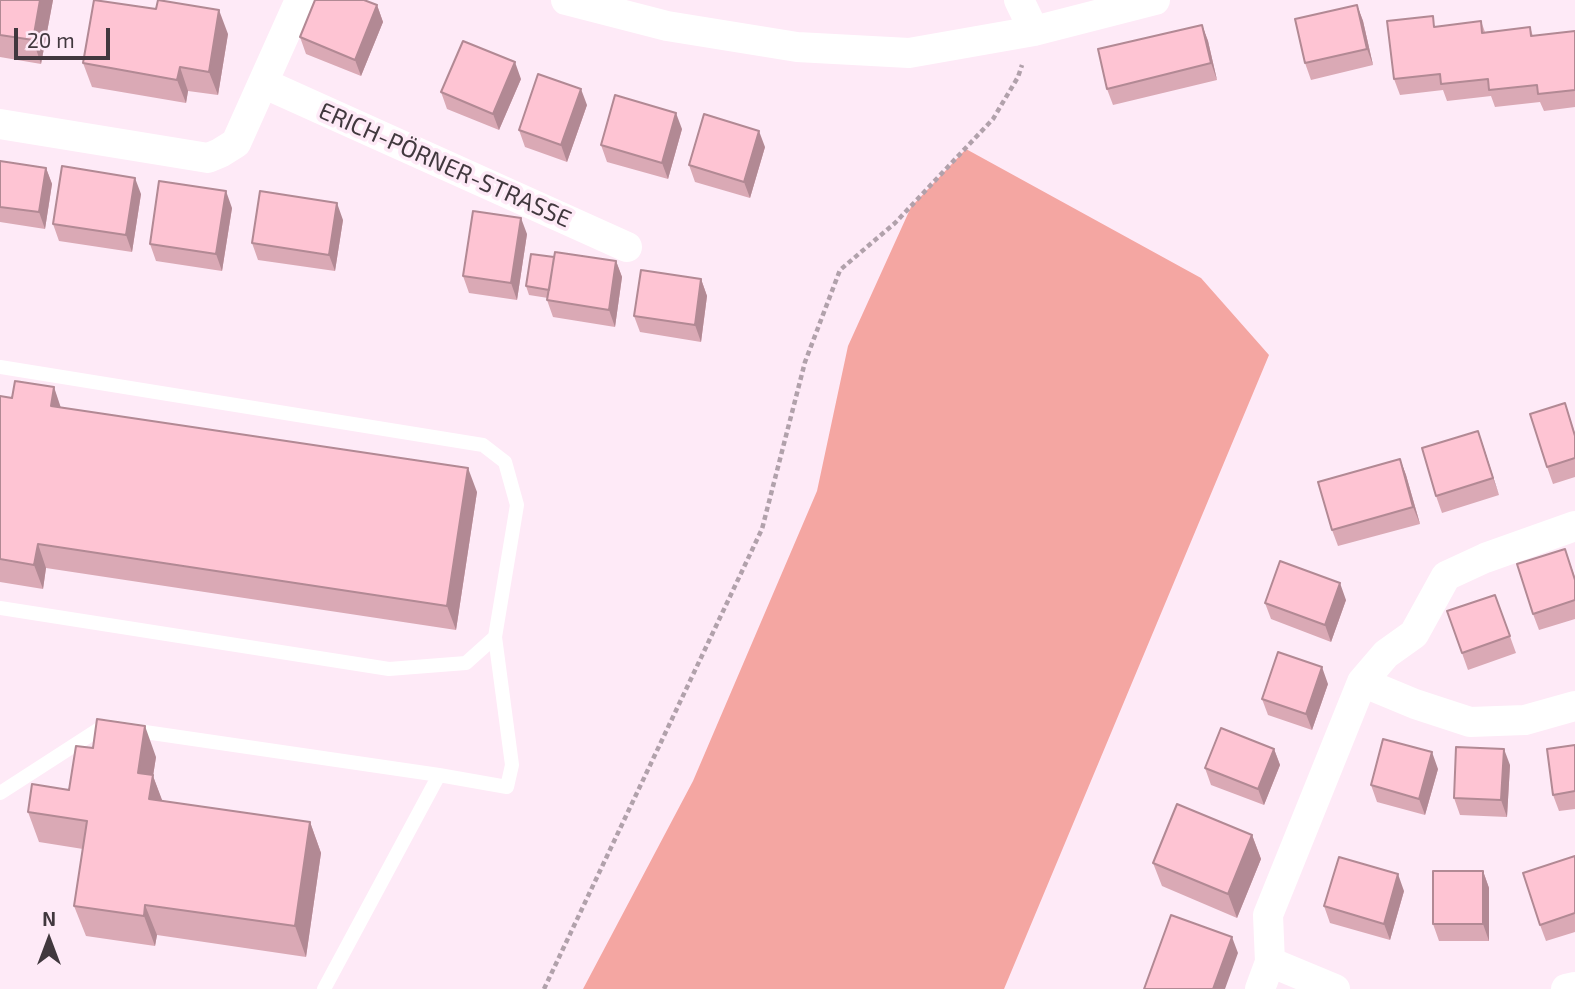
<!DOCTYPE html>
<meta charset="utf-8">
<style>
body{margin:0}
#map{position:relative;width:1575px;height:989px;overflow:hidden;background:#feeaf7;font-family:"Exo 2",sans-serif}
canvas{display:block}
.north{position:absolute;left:14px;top:905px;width:70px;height:70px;-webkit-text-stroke:5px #feeaf7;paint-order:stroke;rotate:0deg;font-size:19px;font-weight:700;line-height:28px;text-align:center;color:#41383e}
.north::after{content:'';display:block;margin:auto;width:24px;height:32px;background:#41383e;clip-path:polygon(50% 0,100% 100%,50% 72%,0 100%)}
.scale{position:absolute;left:14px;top:28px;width:96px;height:32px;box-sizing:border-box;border:4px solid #41383e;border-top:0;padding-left:9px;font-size:21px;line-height:24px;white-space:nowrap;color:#41383e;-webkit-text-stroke:5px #feeaf7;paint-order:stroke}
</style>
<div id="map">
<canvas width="1575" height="989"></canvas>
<div class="north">N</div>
<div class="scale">20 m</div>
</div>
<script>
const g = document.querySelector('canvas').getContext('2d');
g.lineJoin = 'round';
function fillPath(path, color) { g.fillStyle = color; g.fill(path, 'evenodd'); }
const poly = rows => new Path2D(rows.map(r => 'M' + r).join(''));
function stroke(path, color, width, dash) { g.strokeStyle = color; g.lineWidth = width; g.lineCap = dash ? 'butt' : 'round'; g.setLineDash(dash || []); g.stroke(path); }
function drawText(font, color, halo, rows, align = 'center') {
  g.font = font + ' "Exo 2",sans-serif'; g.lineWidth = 7; g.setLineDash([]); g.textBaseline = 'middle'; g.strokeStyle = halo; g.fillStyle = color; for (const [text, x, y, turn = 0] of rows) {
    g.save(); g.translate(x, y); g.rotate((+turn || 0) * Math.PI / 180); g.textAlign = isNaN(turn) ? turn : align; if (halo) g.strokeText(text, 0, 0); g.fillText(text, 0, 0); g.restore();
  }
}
fillPath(poly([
 [966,149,1201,278,1269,355,1004,989,583,989,693,781,817,491,848,346,911,207]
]), '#f4a6a2');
stroke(poly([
 [544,989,762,529,805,362,840,270,895,223,993,119,1018,77,1022,65]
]), '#b1a1ab', 4.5, [5, 3.5]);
stroke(poly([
 [0,367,483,445,505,462,517,505,495,637,466,663,389,669,0,608],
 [439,775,507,787,512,765,495,637],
 [0,793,104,726,439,775,324,989]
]), '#fff', 14);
stroke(poly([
 [566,0,667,26,797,47,909,53,1034,31,1155,0],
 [1019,0,1034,31],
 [263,83,627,247],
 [0,124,208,158,220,153,236,143,300,0],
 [1362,682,1415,704,1470,722,1525,720,1575,706],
 [1270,962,1268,915,1362,682,1386,654,1414,634,1446,576,1485,558,1575,526],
 [1260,989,1270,962,1335,989],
 [1566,989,1575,987]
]), '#fff', 30);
fillPath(poly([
 [0,0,53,0,41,64,0,57],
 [377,5,383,22,361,76,306,54,300,37],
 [1357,5,1363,21,1373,65,1311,80,1305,63],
 [1481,21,1485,32,1530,27,1533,36,1575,31,1575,107,1544,111,1540,102,1495,107,1491,96,1447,101,1443,90,1400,95,1394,79,1437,27],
 [1202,25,1208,41,1217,80,1113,105,1107,89],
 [228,34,218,95,188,91,186,103,92,87,83,63],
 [521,79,499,130,447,109,441,92],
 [587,105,567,162,525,147,519,130],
 [682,129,668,179,607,162,601,145],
 [765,147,750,198,695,182,689,165],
 [0,161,46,168,52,184,45,229,0,222],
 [141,194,132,252,59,241,53,224],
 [232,208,222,271,156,261,150,244],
 [343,220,335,271,258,260,252,243],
 [527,234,517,300,469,293,463,276],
 [554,257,616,261,622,277,615,327,553,317,547,300,548,298,529,295,526,286],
 [701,279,707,296,701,342,640,332,634,316],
 [0,396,61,408,477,492,456,630,46,568,43,589,0,582],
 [1565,403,1575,433,1575,477,1553,484,1547,467],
 [1478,431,1499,495,1442,513,1436,496],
 [1400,459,1406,475,1420,524,1338,546,1332,530],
 [1565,549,1575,577,1575,619,1539,630,1533,614],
 [1495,595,1516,653,1468,670,1447,611],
 [1346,600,1331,642,1271,619,1265,603],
 [1328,684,1312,730,1268,715,1262,699],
 [1575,745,1575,809,1559,811,1553,795],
 [1274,749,1280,765,1264,805,1211,785,1205,768],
 [156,757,153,776,162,801,310,822,321,853,306,957,157,935,155,946,86,936,74,906,83,849,39,842,28,812,69,790],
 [1510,765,1507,817,1460,815,1454,798],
 [1438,769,1425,815,1377,802,1371,785],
 [1252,835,1261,859,1237,918,1162,886,1153,863],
 [1575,856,1575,932,1546,941,1540,925],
 [1483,871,1489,888,1489,941,1439,941,1433,924],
 [1404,891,1390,940,1330,923,1324,906]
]), '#daa9b5');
fillPath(poly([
 [40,0,53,0,41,64,33,40],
 [377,5,383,22,361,76,355,60],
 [1357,5,1363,21,1373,65,1367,49],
 [219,10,228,34,218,95,209,72],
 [1202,25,1208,41,1217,80,1211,63],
 [515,62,521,79,499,130,493,114],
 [180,67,188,91,186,103,177,80],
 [581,89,587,105,567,162,561,145],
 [676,113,682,129,668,179,662,163],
 [759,131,765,147,750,198,744,182],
 [46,168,52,184,45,229,39,212],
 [135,178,141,194,132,252,126,235],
 [226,191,232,208,222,271,216,254],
 [337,203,343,220,335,271,329,255],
 [521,218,527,234,517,300,511,283],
 [616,261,622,277,615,327,609,310],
 [701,279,707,296,701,342,695,325],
 [54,387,62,411,51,406],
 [1478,431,1484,448,1499,495,1493,478],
 [1400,459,1406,475,1420,524,1413,507],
 [468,468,477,492,456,630,447,606],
 [38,544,46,568,43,589,34,565],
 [1340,583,1346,600,1331,642,1325,625],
 [1322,667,1328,684,1312,730,1306,714],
 [145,726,156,757,153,776,164,805,160,829,138,773],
 [1274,749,1280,765,1264,805,1258,789],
 [1504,749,1510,765,1507,817,1501,800],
 [1432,752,1438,769,1425,815,1419,799],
 [310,822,321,853,306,957,295,926],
 [1252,835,1261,859,1237,918,1228,894],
 [1483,871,1489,888,1489,941,1483,924],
 [1398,874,1404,891,1390,940,1384,924],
 [145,905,157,935,155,946,144,916],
 [1232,937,1238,953,1225,989,1213,989]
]), '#b28994');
const building = poly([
 [0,0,40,0,33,40,0,35,0,0],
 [94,0,156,9,158,0,219,10,209,72,180,67,177,80,83,63,94,0],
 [315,0,364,0,377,5,355,60,300,37,315,0],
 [1357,5,1367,49,1305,63,1295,19,1357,5],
 [1433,16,1434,27,1481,21,1482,33,1530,27,1531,36,1575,31,1575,90,1538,94,1537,85,1489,90,1488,79,1441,84,1440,74,1394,79,1387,21,1433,16],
 [1202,25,1211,63,1107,89,1098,49,1202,25],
 [463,41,515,62,493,114,441,92,463,41],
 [538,74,581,89,561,145,519,130,538,74],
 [615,95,676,113,662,163,601,145,615,95],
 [704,114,759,131,744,182,689,165,704,114],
 [0,161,46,168,39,212,0,207,0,161],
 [62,166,135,178,126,235,53,224,62,166],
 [159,181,226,191,216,254,150,244,159,181],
 [260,191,337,203,329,255,252,243,260,191],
 [473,211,521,218,511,283,463,276,473,211],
 [555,252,616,261,609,310,547,300,555,252],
 [531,254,554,257,549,290,526,286,531,254],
 [641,270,701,279,695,325,634,316,641,270],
 [15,381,54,387,51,406,468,468,447,606,38,544,34,565,0,559,0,396,12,398,15,381],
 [1565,403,1575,436,1575,458,1547,467,1530,414,1565,403],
 [1478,431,1493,478,1436,496,1422,448,1478,431],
 [1400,459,1413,507,1332,530,1318,482,1400,459],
 [1565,549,1575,580,1575,600,1533,614,1517,564,1565,549],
 [1280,561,1340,583,1325,625,1265,603,1280,561],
 [1495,595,1510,636,1462,653,1447,611,1495,595],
 [1278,652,1322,667,1306,714,1262,699,1278,652],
 [97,719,145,726,138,773,153,775,149,799,310,822,295,926,145,905,144,916,74,906,87,821,28,812,32,784,69,790,76,746,93,748,97,719],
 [1221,728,1274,749,1258,789,1205,768,1221,728],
 [1383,739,1432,752,1419,799,1371,785,1383,739],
 [1575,745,1575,791,1553,795,1547,749,1575,745],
 [1456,747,1504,749,1501,800,1454,798,1456,747],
 [1177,804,1252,835,1228,894,1153,863,1177,804],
 [1575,856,1575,913,1540,925,1523,873,1575,856],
 [1339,857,1398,874,1384,924,1324,906,1339,857],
 [1433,871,1483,871,1483,924,1433,924,1433,871],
 [1171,915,1232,937,1213,989,1144,989,1171,915]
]);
fillPath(building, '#fec4d3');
stroke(building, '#b28994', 2);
drawText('24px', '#41383e', '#feeaf7', [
 ["ERICH-PÖRNER-STRASSE",445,165,24]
]);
</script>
